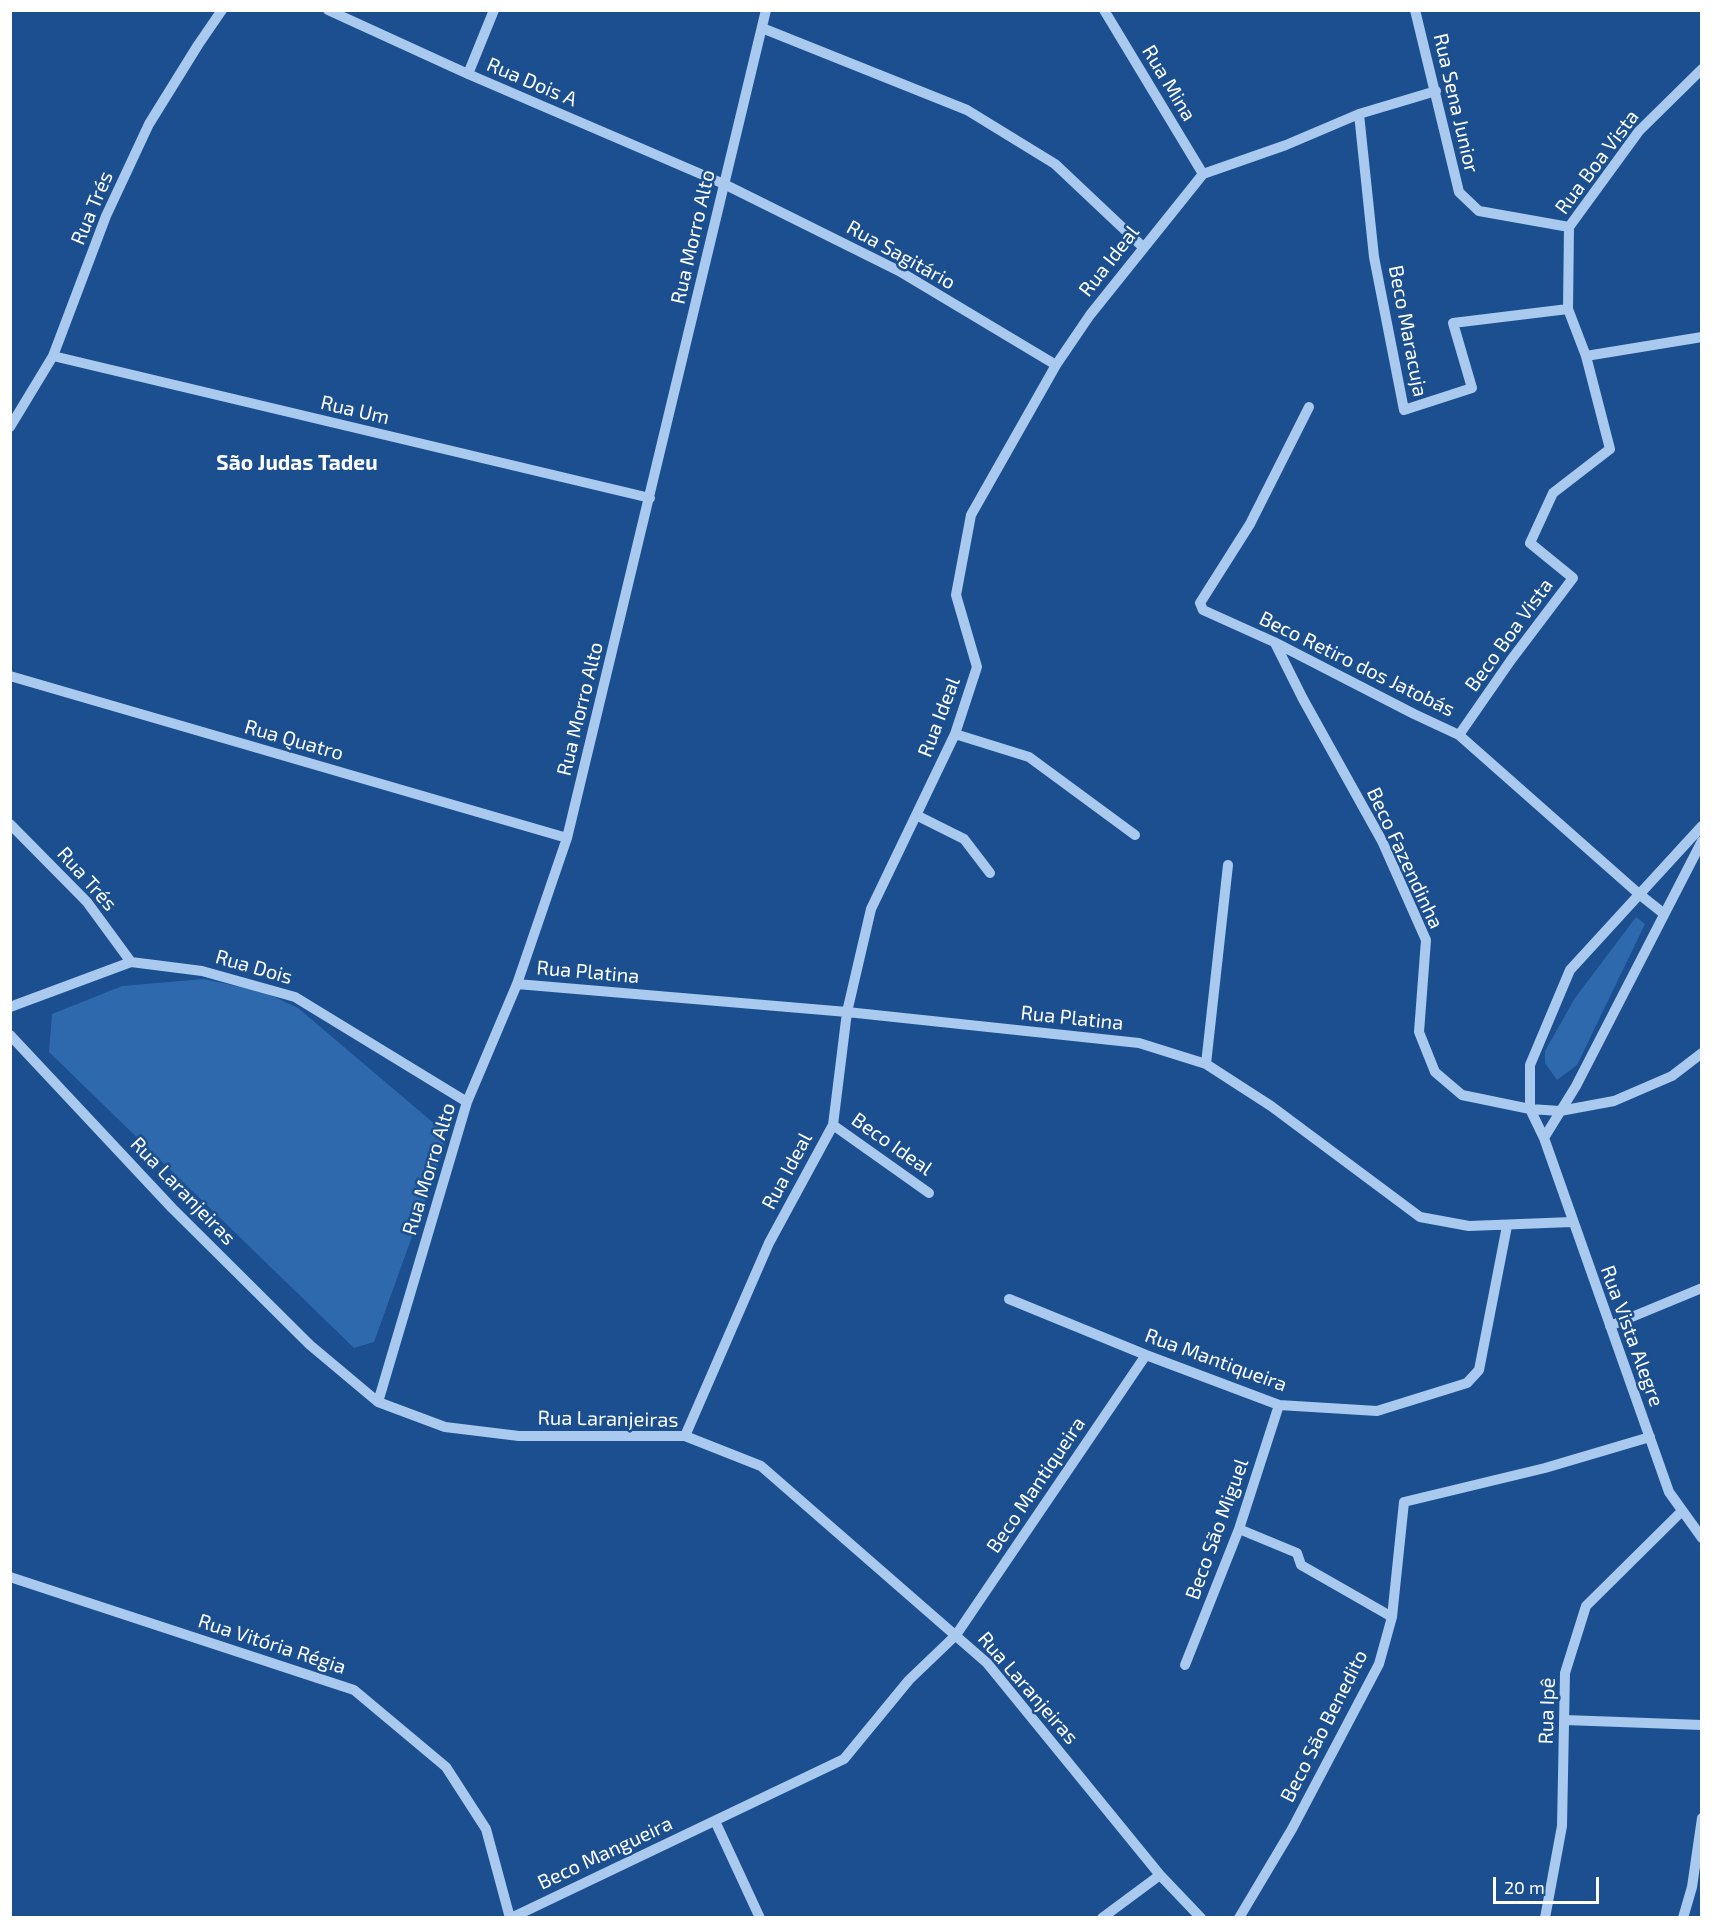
<!DOCTYPE html>
<meta charset="utf-8">
<style>
body{margin:0}
#map{position:relative;width:1712px;height:1928px;overflow:hidden;background:#1b4f8f;font-family:"Exo 2",sans-serif}
canvas{display:block}
.frame{position:absolute;inset:0;border:12px solid #fff;pointer-events:none}
.scale{position:absolute;left:1493px;top:1877px;width:106px;height:27px;box-sizing:border-box;border:3px solid #fff;border-top:0;padding-left:8px;font-size:18px;line-height:21px;white-space:nowrap;color:#fff;-webkit-text-stroke:4px #1b4f8f;paint-order:stroke}
</style>
<div id="map">
<canvas width="1712" height="1928"></canvas>
<div class="frame"></div>
<div class="scale">20 m</div>
</div>
<script>
const g = document.querySelector('canvas').getContext('2d');
g.lineJoin = 'round';
function fillPath(path, color) { g.fillStyle = color; g.fill(path, 'evenodd'); }
const poly = rows => new Path2D(rows.map(r => 'M' + r).join(''));
function stroke(path, color, width, dash) { g.strokeStyle = color; g.lineWidth = width; g.lineCap = dash ? 'butt' : 'round'; g.setLineDash(dash || []); g.stroke(path); }
function drawText(font, color, halo, rows, align = 'center') {
  g.font = font + ' "Exo 2",sans-serif'; g.lineWidth = 5; g.setLineDash([]); g.textBaseline = 'middle'; g.strokeStyle = halo; g.fillStyle = color; for (const [text, x, y, turn = 0] of rows) {
    g.save(); g.translate(x, y); g.rotate((+turn || 0) * Math.PI / 180); g.textAlign = isNaN(turn) ? turn : align; if (halo) g.strokeText(text, 0, 0); g.fillText(text, 0, 0); g.restore();
  }
}
fillPath(poly([
 [1636,917,1645,924,1577,1065,1557,1080,1545,1063,1545,1051,1575,998],
 [204,979,264,992,298,1008,443,1131,444,1148,374,1342,354,1348,49,1052,52,1014,122,986]
]), '#2e69ad');
stroke(poly([
 [328,10,468,74,724,184,899,271,1056,365],
 [1104,10,1203,174],
 [1415,10,1459,192,1479,211,1569,227],
 [762,28,967,110,1055,164,1143,247],
 [1702,69,1639,131,1569,227,1568,309,1586,356,1702,337],
 [468,74,494,10],
 [1359,114,1374,257,1404,410,1472,388,1453,323,1568,309],
 [53,356,650,498],
 [1309,407,1250,524,1200,603,1203,610,1274,642,1414,714,1459,735,1639,894,1663,913],
 [10,427,53,356,106,216,149,124,198,45,222,10],
 [1275,643,1303,699,1382,841,1426,940,1419,1032,1435,1072,1462,1095,1530,1109,1560,1111,1614,1101,1672,1076,1702,1053],
 [10,676,567,838],
 [955,734,1029,757,1135,835],
 [1459,735,1511,660,1573,578,1530,543,1553,493,1610,449,1586,356],
 [916,815,964,839,990,873],
 [10,824,87,902,131,962],
 [1702,826,1570,970,1530,1065,1530,1109,1544,1138,1669,1492,1702,1538],
 [517,984,847,1012,1139,1043,1206,1064,1271,1106,1420,1217,1469,1226,1572,1222],
 [10,1007,131,962,202,971,295,997,467,1102],
 [10,1035,172,1208,310,1345,378,1402,445,1427,519,1436,685,1436,761,1466,987,1663,1160,1875,1201,1918],
 [1206,1064,1228,865],
 [833,1125,929,1193],
 [1544,1138,1576,1086,1702,841],
 [1009,1299,1146,1355,1279,1405,1377,1411,1467,1383,1479,1370,1507,1226],
 [1610,1326,1702,1288],
 [378,1402,467,1102,517,984,567,838,766,10],
 [685,1436,769,1243,833,1125,847,1012,871,909,955,734,977,667,956,595,971,515,1056,365,1090,315,1203,174,1286,145,1359,114,1436,91],
 [1239,1529,1297,1553,1301,1565,1392,1617],
 [10,1577,354,1690,446,1767,486,1829,510,1918],
 [1185,1665,1239,1529,1279,1405],
 [1565,1720,1702,1725],
 [715,1821,760,1918],
 [511,1918,844,1759,909,1680,956,1635,1146,1355],
 [1102,1918,1160,1875],
 [1239,1918,1292,1829,1379,1664,1392,1617,1404,1502,1545,1468,1650,1437],
 [1545,1918,1562,1826,1565,1673,1586,1606,1682,1511],
 [1683,1918,1692,1887,1702,1818]
]), '#a9c9ee', 10);
drawText('20px', '#fff', '#1b4f8f', [
 ["Rua Dois A",532,82,23],
 ["Rua Mina",1169,83,59],
 ["Rua Sena Junior",1456,103,77],
 ["Rua Boa Vista",1597,162,-53],
 ["Rua Trés",92,208,-67],
 ["Rua Morro Alto",693,237,-77],
 ["Rua Sagitário",901,255,29],
 ["Rua Ideal",1109,261,-52],
 ["Beco Maracuja",1408,331,79],
 ["Rua Um",355,410,13],
 ["Beco Boa Vista",1509,635,-54],
 ["Beco Retiro dos Jatobás",1357,664,26],
 ["Rua Morro Alto",580,709,-76],
 ["Rua Ideal",939,717,-69],
 ["Rua Quatro",294,740,16],
 ["Beco Fazendinha",1405,858,65],
 ["Rua Trés",87,879,48],
 ["Rua Dois",254,967,16],
 ["Rua Platina",588,972,5],
 ["Rua Platina",1072,1018,6],
 ["Beco Ideal",892,1144,35],
 ["Rua Morro Alto",429,1169,-73],
 ["Rua Ideal",787,1171,-62],
 ["Rua Laranjeiras",183,1191,46],
 ["Rua Vista Alegre",1632,1336,70],
 ["Rua Mantiqueira",1216,1360,20],
 ["Rua Laranjeiras",608,1419,1],
 ["Beco Mantiqueira",1036,1485,-56],
 ["Beco São Miguel",1217,1529,-70],
 ["Rua Vitória Régia",272,1644,18],
 ["Rua Laranjeiras",1028,1688,49],
 ["Rua Ipê",1547,1711,-88],
 ["Beco São Benedito",1324,1726,-63],
 ["Beco Mangueira",605,1853,-25]
]);
drawText('bold 21px', '#fff', '#1b4f8f', [
 ["São Judas Tadeu",297,463]
]);
</script>
